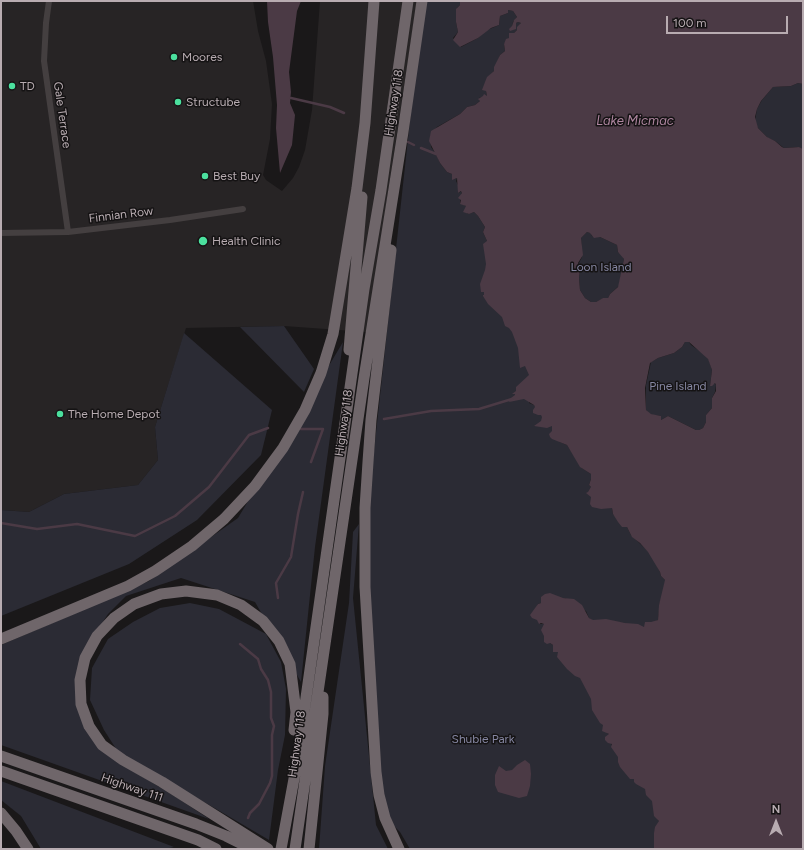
<!DOCTYPE html>
<style>
body{margin:0}
#map{position:relative;width:804px;height:850px;overflow:hidden;background:#1a1819;font-family:Figtree,sans-serif}
canvas{display:block}
.frame{position:absolute;inset:0;border:2px solid #b8acb1;pointer-events:none}
.north{position:absolute;left:756px;top:802px;width:40px;height:40px;-webkit-text-stroke:3px #151314;paint-order:stroke;rotate:0deg;font-size:11px;font-weight:700;line-height:16px;text-align:center;color:#b8acb1}
.north::after{content:'';display:block;margin:auto;width:14px;height:18px;background:#b8acb1;clip-path:polygon(50% 0,100% 100%,50% 72%,0 100%)}
.scale{position:absolute;left:666px;top:16px;width:122px;height:18px;box-sizing:border-box;border:2px solid #b8acb1;border-top:0;padding-left:5px;font-size:12px;line-height:14px;white-space:nowrap;color:#b8acb1;-webkit-text-stroke:3px #151314;paint-order:stroke}
</style>
<div id="map">
<canvas width="804" height="850"></canvas>
<div class="frame"></div>
<div class="north">N</div>
<div class="scale">100 m</div>
</div>
<script>
const g = document.querySelector('canvas').getContext('2d');
g.lineJoin = 'round';
function fillPath(path, color) { g.fillStyle = color; g.fill(path, 'evenodd'); }
const poly = rows => new Path2D(rows.map(r => 'M' + r).join(''));
function stroke(path, color, width, dash) { g.strokeStyle = color; g.lineWidth = width; g.lineCap = dash ? 'butt' : 'round'; g.setLineDash(dash || []); g.stroke(path); }
function drawText(font, color, halo, rows, align = 'center') {
  g.font = font + ' Figtree,sans-serif'; g.lineWidth = 3; g.setLineDash([]); g.textBaseline = 'middle'; g.strokeStyle = halo; g.fillStyle = color; for (const [text, x, y, turn = 0] of rows) {
    g.save(); g.translate(x, y); g.rotate((+turn || 0) * Math.PI / 180); g.textAlign = isNaN(turn) ? turn : align; if (halo) g.strokeText(text, 0, 0); g.fillText(text, 0, 0); g.restore();
  }
}
fillPath(poly([
 [1,1,253,1,258,31,266,61,272,104,270,139,263,175,266,180,282,191,293,178,299,167,305,150,312,110,320,1,417,1,367,332,284,326,186,328,155,427,158,460,138,485,64,494,29,512,1,510]
]), '#272425');
fillPath(poly([
 [423,1,460,1,460,5,457,8,456,22,458,32,453,38,461,47,478,38,485,31,499,25,500,16,508,13,508,10,513,11,517,17,513,22,512,30,516,27,516,23,518,22,521,23,517,30,504,44,505,51,500,55,494,71,488,77,486,91,487,96,479,98,480,101,475,105,467,107,460,114,437,127,430,136,431,147,436,154,440,163,447,172,452,174,454,179,457,178,456,181,458,185,458,193,462,191,460,203,466,206,466,212,468,214,474,212,478,216,485,227,483,232,487,241,538,348,529,403,534,405,552,426,560,442,567,445,582,468,591,474,591,479,589,485,591,487,591,499,612,508,613,514,627,527,631,535,651,554,660,572,661,576,665,580,665,586,666,589,660,602,658,620,644,627,633,629,625,623,594,622,589,618,586,611,565,598,541,601,541,603,538,604,536,608,540,624,544,624,550,643,553,645,584,680,607,733,609,734,612,746,657,804,657,818,659,821,657,849,410,849,400,832,385,817,376,782,363,552],
 [798,83,803,84,803,149,798,147,784,148,775,141,768,138,757,127,755,121,757,109,762,100,773,87,791,86],
 [587,232,591,233,592,236,600,237,617,245,618,252,622,255,624,259,619,286,610,294,608,298,604,298,596,302,591,302,585,298,580,290,579,278,580,270,578,265,582,257,581,238],
 [284,326,314,369,304,392,240,327],
 [184,333,272,410,261,455,197,520,129,564,1,616,1,510,29,512,64,494,138,485,158,460,155,427],
 [343,342,315,547,301,682,255,602,181,578,126,596,108,614,97,631,76,701,109,756,179,799,209,819,1,745,1,645,149,581,238,518],
 [685,342,689,342,691,345,704,354,709,360,712,370,710,386,714,383,716,385,715,392,712,398,712,408,706,415,706,422,703,428,699,430,696,430,668,416,661,420,661,416,653,415,648,413,646,410,646,385,651,362,658,358,674,353,682,347],
 [359,524,353,598,376,825,388,849,319,849,325,766,349,603,353,532],
 [190,603,219,609,266,634,281,662,286,689,285,735,278,770,269,840,211,806,120,755,104,730,90,700,92,668,108,639,133,622,160,608],
 [1,781,174,847,165,849,41,849,21,816,1,800]
]), '#2b2b34');
fillPath(poly([
 [267,1,301,1,297,11,289,72,291,92,290,103,295,115,292,145,280,173,276,128,277,105,273,57,268,22],
 [460,1,803,1,803,84,798,83,791,86,773,87,761,101,757,109,755,117,758,128,767,137,775,141,782,147,784,148,799,147,803,149,803,849,654,849,654,833,655,827,659,821,654,816,652,801,646,795,645,789,636,784,634,782,634,779,630,779,620,767,618,762,618,757,611,747,612,744,608,743,605,740,605,737,609,734,602,731,603,725,600,723,592,710,591,699,580,678,575,676,567,669,557,657,558,652,553,652,553,645,550,643,547,644,544,642,544,636,541,630,544,624,541,623,539,624,537,620,532,618,530,615,538,604,541,603,541,597,545,594,550,593,563,598,574,599,582,605,589,618,593,620,606,619,625,623,638,624,644,627,645,622,651,622,658,620,659,605,665,580,661,576,660,572,648,552,640,543,632,537,627,527,622,527,618,522,613,514,612,508,601,509,592,507,590,504,591,497,586,493,588,492,591,487,589,485,591,479,591,474,580,467,567,445,552,439,550,437,549,434,552,431,552,426,547,428,534,426,541,421,542,417,541,415,538,415,533,413,533,410,535,407,534,405,524,399,509,402,511,398,515,395,515,394,512,394,516,391,516,387,529,375,525,366,520,368,518,348,512,332,509,328,505,326,502,317,488,304,483,296,483,295,484,295,484,292,481,292,480,284,485,270,486,264,483,244,487,241,483,232,485,227,478,216,474,212,469,214,463,212,466,206,460,204,461,200,458,198,462,193,461,191,458,193,457,178,452,180,452,174,447,172,440,163,429,141,431,131,460,114,467,107,475,105,480,101,478,99,483,96,484,94,487,96,486,91,482,90,485,82,487,77,494,71,494,67,500,55,505,51,504,44,506,39,509,38,509,33,514,33,517,30,517,27,521,23,518,22,516,23,516,29,510,31,509,29,512,26,514,20,517,17,513,11,508,10,508,13,500,16,499,25,491,28,478,38,460,47,453,40,458,32,456,22,456,9,460,5],
 [587,232,590,233,594,238,600,237,617,245,618,252,624,259,618,287,610,294,608,298,603,298,596,302,591,302,585,298,580,290,579,278,580,270,578,263,583,255,581,238],
 [685,342,689,342,708,359,712,370,710,386,712,386,715,383,716,385,716,391,712,398,712,408,706,415,706,422,703,428,699,430,696,430,668,416,661,420,661,416,651,414,646,410,645,388,650,363,658,358,674,353,682,347],
 [525,760,530,764,531,774,530,786,527,796,519,798,498,792,495,785,495,775,499,766,506,771,512,770,517,765]
]), '#4b3a45');
stroke(poly([
 [291,98,330,107,344,113],
 [408,142,414,145],
 [421,148,436,154],
 [384,419,431,411,479,409,512,399],
 [301,429,323,429,311,462],
 [1,523,37,529,77,524,135,536,175,516,209,487,249,435,268,428],
 [278,598,276,583,291,557,298,514,303,492],
 [240,644,258,659,261,669,268,680,271,692,271,718,274,726,272,735,272,776,270,783,259,804,250,813,248,818]
]), '#4b3a45', 2.5);
stroke(poly([
 [49,1,46,23,44,61,68,232],
 [1,233,68,232,170,220,243,209]
]), '#443f40', 6);
stroke(poly([
 [391,250,371,420,368,462,365,508,365,587,376,772,379,795,385,818,399,849],
 [349,350,362,197],
 [1,639,128,586,155,571,192,546,224,519,255,486,283,448,305,410,321,373,333,334,357,188,365,123,374,1],
 [1,756,196,824,226,836,252,849],
 [1,771,198,840,216,849],
 [1,813,16,831,28,849],
 [268,849,162,782,123,760,102,745,89,726,81,704,80,680,85,658,97,636,114,618,134,604,161,594,186,591,217,595,241,605,263,621,279,641,290,664,296,712,294,730],
 [281,849,296,768,364,289,381,190,408,1],
 [295,849,364,378,403,132,422,1],
 [309,849,323,714,323,697]
]), '#6f666a', 11);
for (const [x, y, r, color] of [
 [174,57,4,"#4be09e"],
 [12,86,4,"#4be09e"],
 [178,102,4,"#4be09e"],
 [205,176,4,"#4be09e"],
 [203,241,5,"#4be09e"],
 [60,414,4,"#4be09e"]
]) { const dot = new Path2D(); dot.arc(x, y, r, 0, 2 * Math.PI); g.fillStyle = color; g.fill(dot); stroke(dot, '#151314', 1.5); }
drawText('12px', '#b8acb1', '#151314', [
 ["Moores",182,57],
 ["TD",20,86],
 ["Structube",186,102],
 ["Best Buy",213,176],
 ["Health Clinic",212,241],
 ["The Home Depot",68,414]
], 'left');
drawText('12px', '#b8acb1', '#151314', [
 ["Highway 118",394,103,-81],
 ["Gale Terrace",62,115,82],
 ["Finnian Row",121,215,-7],
 ["Highway 118",344,423,-82],
 ["Highway 118",297,744,-82],
 ["Highway 111",132,788,19]
]);
drawText('12px', '#8586a1', '#151314', [
 ["Loon Island",601,267],
 ["Pine Island",678,386],
 ["Shubie Park",483,739]
]);
drawText('italic 13px', '#b087a1', '#151314', [
 ["Lake Micmac",635,121]
]);
</script>
